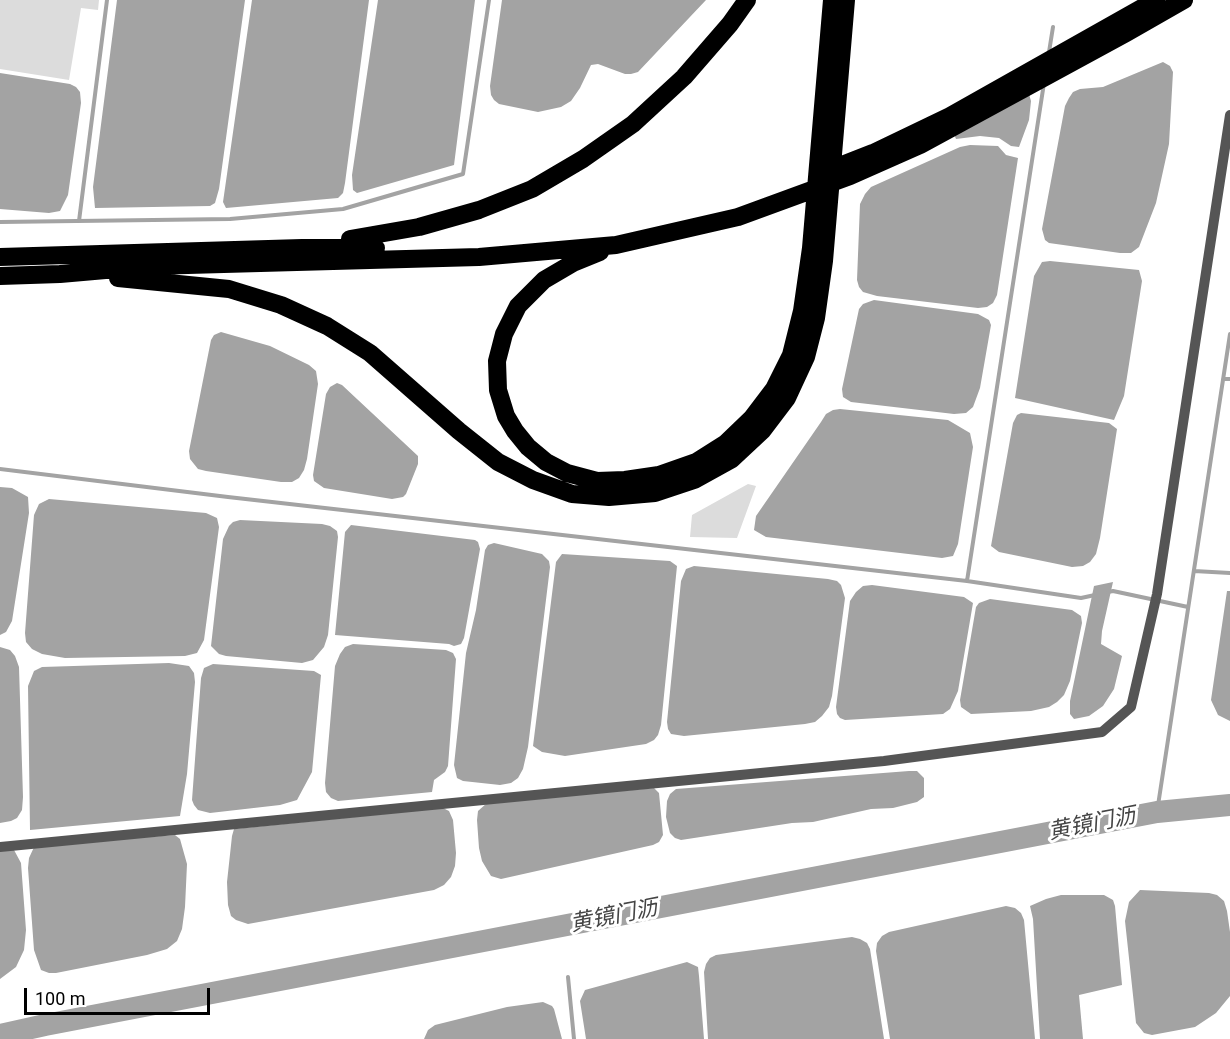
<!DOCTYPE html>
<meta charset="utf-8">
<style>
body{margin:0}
#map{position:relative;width:1230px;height:1039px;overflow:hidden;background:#fff;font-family:Roboto,sans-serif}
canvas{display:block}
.scale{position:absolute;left:24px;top:988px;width:186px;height:27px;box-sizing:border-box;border:3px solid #000;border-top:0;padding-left:8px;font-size:18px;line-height:21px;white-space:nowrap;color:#000;-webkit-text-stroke:4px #fff;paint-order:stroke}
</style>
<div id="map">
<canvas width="1230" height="1039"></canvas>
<div class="scale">100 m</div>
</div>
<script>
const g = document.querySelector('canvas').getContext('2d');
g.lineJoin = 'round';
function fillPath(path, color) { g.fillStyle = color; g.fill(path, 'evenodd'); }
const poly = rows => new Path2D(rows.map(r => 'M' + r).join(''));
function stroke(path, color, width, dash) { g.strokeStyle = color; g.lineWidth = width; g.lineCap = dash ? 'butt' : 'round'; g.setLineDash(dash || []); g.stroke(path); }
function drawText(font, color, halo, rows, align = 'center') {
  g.font = font + ' Roboto,"Noto Sans SC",sans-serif'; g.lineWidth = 6; g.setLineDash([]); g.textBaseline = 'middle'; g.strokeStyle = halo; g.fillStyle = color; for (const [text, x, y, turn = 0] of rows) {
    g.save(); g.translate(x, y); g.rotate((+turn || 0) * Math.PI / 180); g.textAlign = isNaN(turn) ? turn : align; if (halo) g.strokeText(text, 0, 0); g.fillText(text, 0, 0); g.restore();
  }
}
fillPath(poly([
 [0,0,99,0,98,10,81,8,69,80,0,69],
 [748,484,756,486,737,538,690,537,692,515]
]), '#dcdcdc');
fillPath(poly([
 [117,0,245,0,219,189,215,203,210,206,95,208,93,187],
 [252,0,369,0,345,183,343,193,338,198,226,208,223,202],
 [378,0,475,0,454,165,357,193,353,190,352,175],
 [502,0,706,0,638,72,631,74,625,74,598,64,591,65,580,88,571,101,561,107,538,112,499,104,494,100,491,95,490,86],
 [1163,62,1170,66,1173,72,1169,144,1156,203,1139,247,1131,253,1120,253,1049,243,1045,240,1042,229,1065,106,1069,98,1073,92,1080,89,1103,87],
 [0,73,70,84,76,87,80,92,81,103,68,195,60,211,49,213,0,209],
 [1026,84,1031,101,1029,120,1019,147,1011,146,999,138,980,136,956,139,950,125],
 [970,145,998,146,1006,155,1018,158,997,295,993,303,987,307,978,308,877,296,863,292,859,287,857,280,860,204,865,194,871,187,960,147],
 [1050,261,1139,270,1142,281,1124,396,1114,420,1015,398,1034,276,1042,262],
 [874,300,978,314,989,320,991,325,980,388,973,407,966,413,954,414,851,402,843,397,842,389,859,309,863,304],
 [221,332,270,346,309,365,316,371,318,384,307,459,304,470,299,478,292,482,281,482,206,471,198,469,190,459,189,451,211,340,214,335],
 [337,383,342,385,418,456,418,464,406,494,403,497,392,499,324,488,314,481,313,475,326,394,330,387],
 [840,409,948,420,970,433,973,447,958,544,953,556,942,558,766,537,754,530,756,516,821,422,826,414,833,410],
 [1021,413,1109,423,1117,429,1100,538,1096,554,1090,562,1083,566,1072,567,999,552,991,546,1013,423,1017,415],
 [0,487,12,488,28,497,29,513,12,621,6,632,0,635],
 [49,499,206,513,217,518,219,527,204,640,197,653,185,656,65,658,42,654,32,649,26,642,25,633,34,515,39,504],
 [240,520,322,524,330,526,337,531,338,537,328,635,324,647,313,660,302,663,226,656,219,654,211,646,223,539,229,526,233,522],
 [351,525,475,540,478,542,480,549,464,638,461,644,454,646,449,644,335,635,345,532],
 [494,543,542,554,549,561,550,567,528,747,523,769,518,778,511,783,500,785,463,781,457,778,454,765,466,653,476,610,485,550,488,545],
 [562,554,670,561,677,566,661,725,658,735,654,740,646,744,565,756,542,752,533,746,556,562],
 [694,566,828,579,837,581,841,585,845,598,832,696,829,707,822,716,815,722,805,724,684,736,671,734,668,729,667,722,681,581,686,569],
 [1113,582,1102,631,1101,644,1122,656,1114,689,1103,706,1089,716,1074,719,1070,714,1070,701,1094,586],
 [872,585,964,597,973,603,958,691,950,709,943,714,845,720,840,718,837,714,836,707,850,601,856,592,863,586],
 [1227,591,1230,591,1230,721,1218,715,1211,700],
 [990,599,1072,610,1081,616,1082,623,1070,681,1064,695,1057,702,1049,707,1031,711,971,714,961,707,960,700,976,607,979,603],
 [353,644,446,650,453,653,456,659,448,766,445,772,434,780,432,792,338,801,331,798,326,792,325,783,335,666,340,654,345,647],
 [0,647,10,650,15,656,19,667,23,797,22,810,17,818,11,821,0,823],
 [169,663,189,666,194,673,195,682,187,774,180,816,30,830,28,686,34,671,42,667],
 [213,664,314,671,321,675,312,772,297,800,280,805,210,813,198,810,194,805,192,800,201,678,204,668],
 [909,771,917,771,924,778,924,797,917,802,893,808,871,809,813,822,792,823,681,840,675,838,670,833,666,817,667,801,670,794,676,789],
 [654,788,659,793,663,835,659,842,653,845,501,879,491,876,482,861,479,848,477,820,478,811,487,803],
 [443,808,449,811,453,820,456,853,455,866,451,877,444,885,434,890,248,924,236,920,231,916,228,905,227,882,232,836,234,829],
 [175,835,180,839,187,864,185,907,182,929,177,941,167,949,147,955,56,973,49,973,41,970,34,950,28,868,29,858,35,845],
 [0,848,14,850,21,863,26,930,24,950,16,967,0,979],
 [1140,890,1209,893,1217,895,1224,901,1227,911,1230,932,1230,996,1216,1013,1195,1027,1152,1035,1144,1033,1136,1023,1125,921,1129,902],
 [1061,895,1104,895,1113,900,1115,906,1122,985,1079,995,1083,1039,1040,1039,1033,919,1030,906,1046,899],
 [1006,906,1015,908,1021,913,1024,920,1035,1039,890,1039,876,951,877,943,882,936,889,932],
 [852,937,860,939,867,943,870,949,884,1039,708,1039,704,972,706,964,710,958,716,955],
 [687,962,698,967,699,976,704,1039,586,1039,580,1001,585,990],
 [543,1002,552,1006,554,1009,562,1039,424,1039,428,1030,435,1025,507,1007]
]), '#a3a3a3');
stroke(poly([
 [1049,52,1053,27],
 [79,221,107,0],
 [0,222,230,219,343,209,463,174,489,0],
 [1223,379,1230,379],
 [0,469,228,497,967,581,1081,598,1095,595],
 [1194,571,1230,573],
 [967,581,1044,83],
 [1108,592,1113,591,1188,607],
 [1157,812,1230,334],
 [568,977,574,1039]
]), '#a3a3a3', 4);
stroke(poly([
 [0,1035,45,1025,1157,812,1230,805]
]), '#a3a3a3', 22);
stroke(poly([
 [0,847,884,761,1102,732,1131,707,1157,594,1230,115]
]), '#555', 10);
stroke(poly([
 [822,173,873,153,950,116,1156,0],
 [350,239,419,227,479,210,532,189,583,159,633,124,684,77,730,24,747,0],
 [600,252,573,263,544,280,518,306,504,334,497,361,498,390,506,416,515,431,528,447,546,462,567,473,597,481,625,480,659,475,696,462,726,443,752,418,774,389,791,355,802,311,811,248,832,0],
 [0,257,302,248,376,248],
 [0,276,60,274,151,266,479,257,616,245,738,217,850,176,920,145,1126,33,1184,0],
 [118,278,229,289,281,305,327,326,370,353,459,431,498,462,533,480,572,494,609,497,655,493,694,480,732,459,762,431,787,398,806,357,816,318,824,261,846,0]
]), '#000', 18);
drawText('italic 22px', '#444', '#fff', [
 ["黄镜门沥",1092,825,-11],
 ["黄镜门沥",614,917,-11]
]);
</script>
